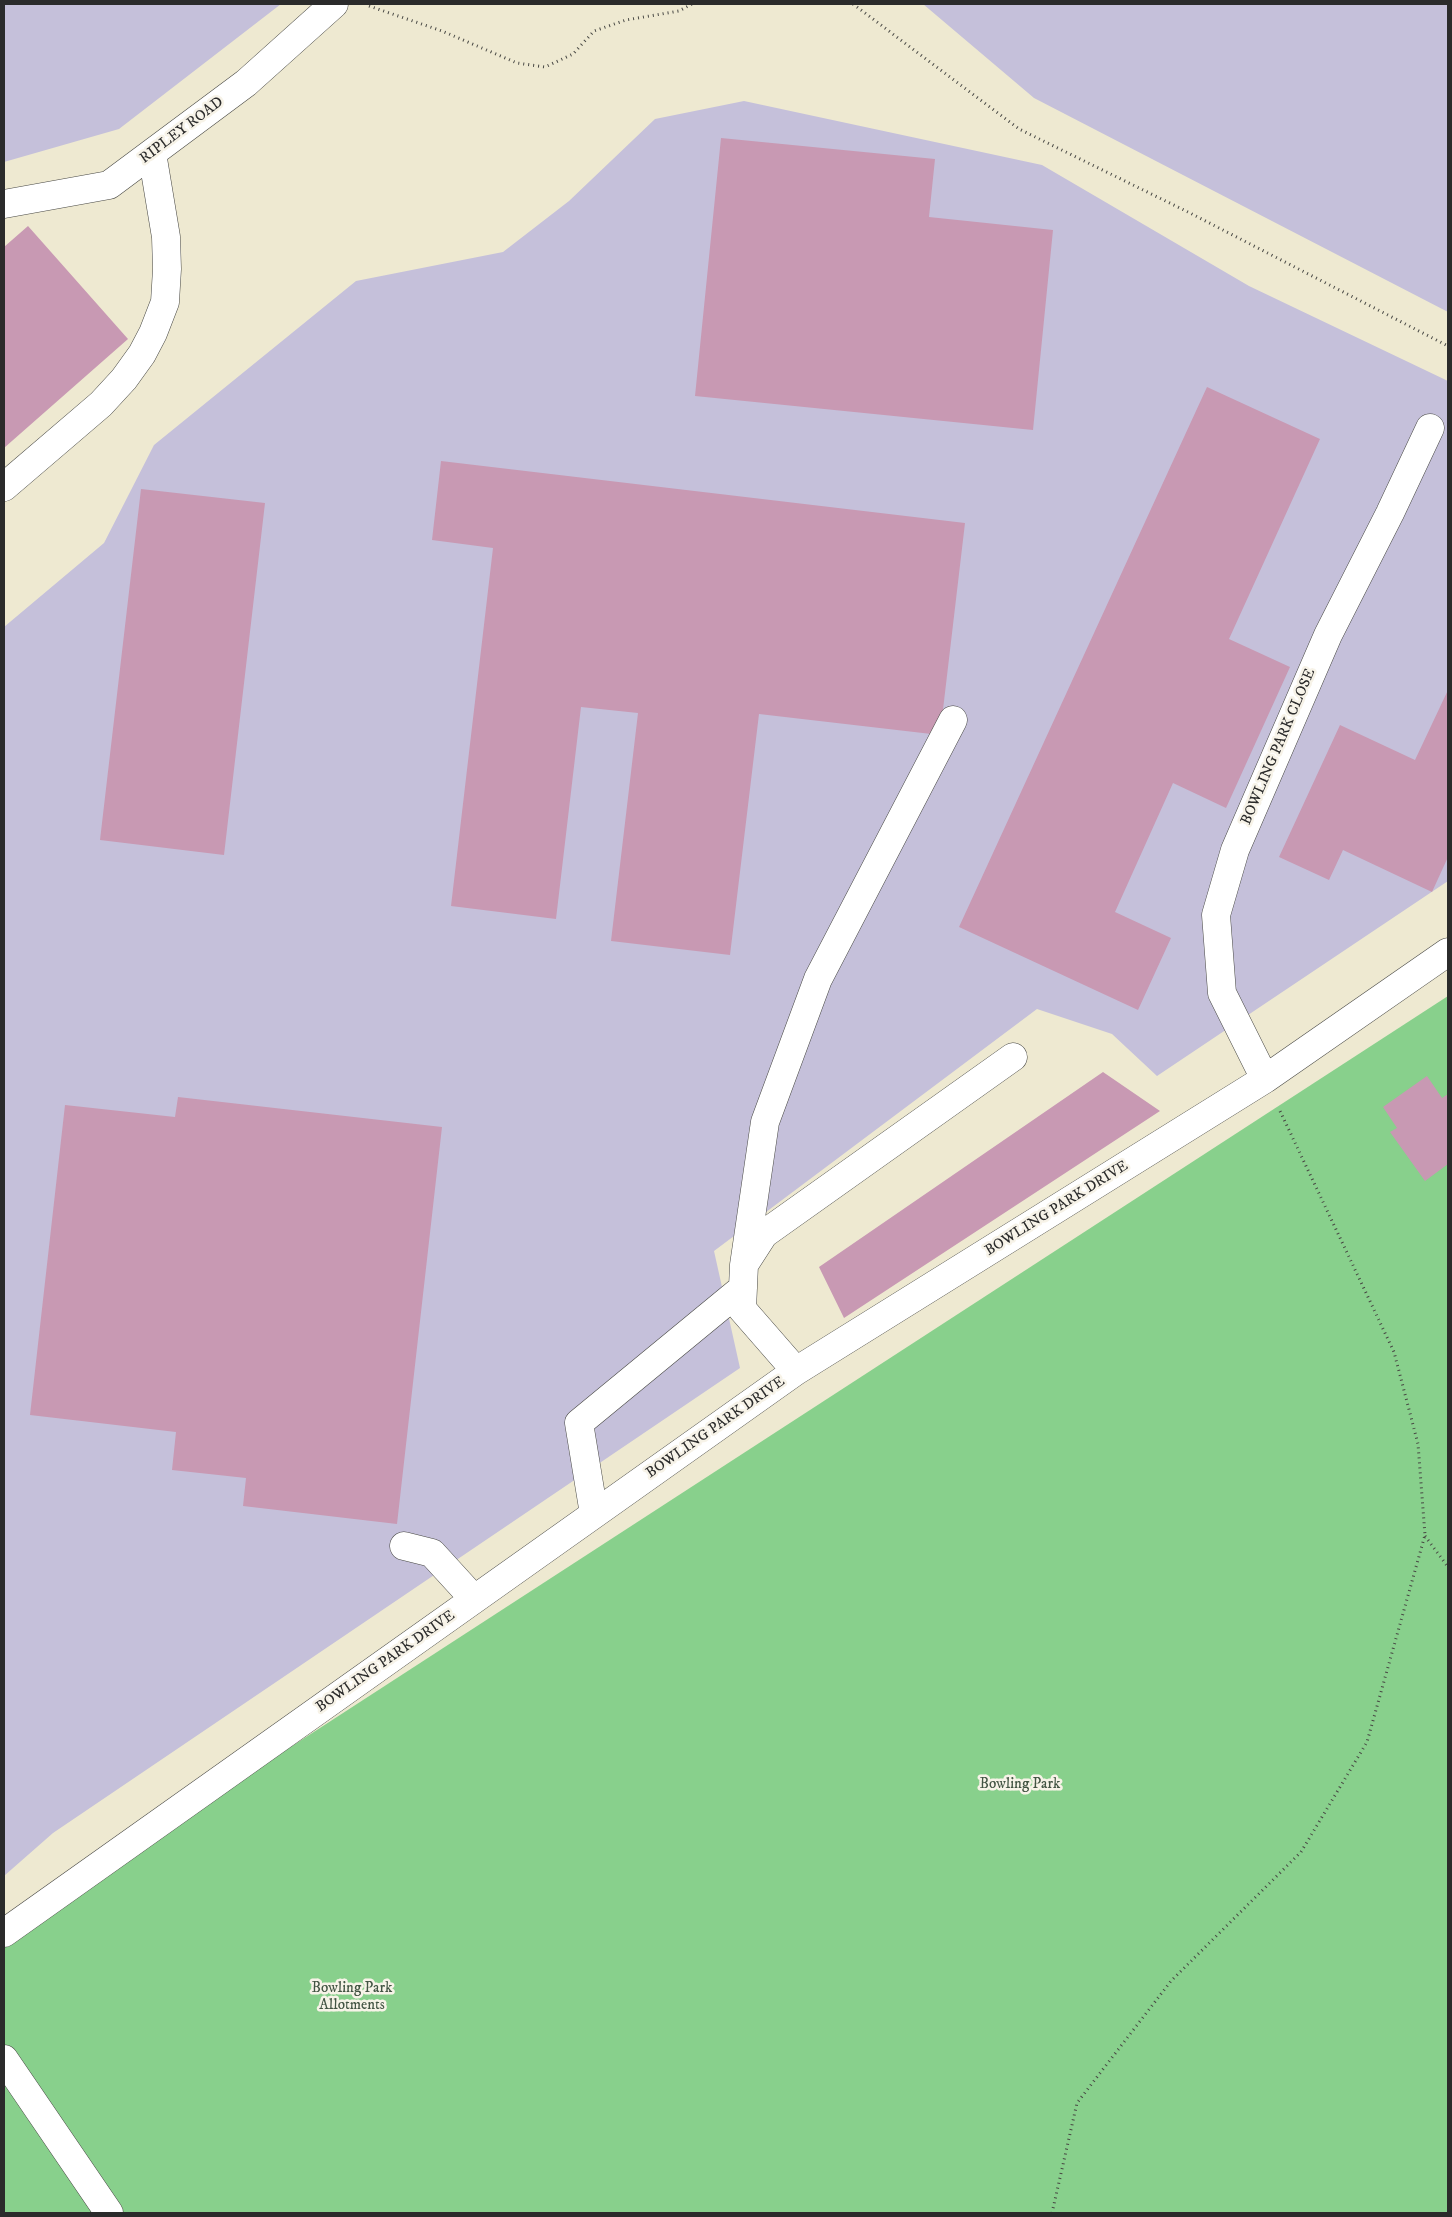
<!DOCTYPE html>
<style>
body{margin:0}
#map{position:relative;width:1452px;height:2217px;overflow:hidden;background:#eee9d1;font-family:"IM FELL DW Pica",serif}
canvas{display:block}
.frame{position:absolute;inset:0;border:5px solid #2b2b2b;pointer-events:none}
</style>
<div id="map">
<canvas width="1452" height="2217"></canvas>
<div class="frame"></div>
</div>
<script>
const g = document.querySelector('canvas').getContext('2d');
g.lineJoin = 'round';
function fillPath(path, color) { g.fillStyle = color; g.fill(path, 'evenodd'); }
const poly = rows => new Path2D(rows.map(r => 'M' + r).join(''));
function stroke(path, color, width, dash) { g.strokeStyle = color; g.lineWidth = width; g.lineCap = dash ? 'butt' : 'round'; g.setLineDash(dash || []); g.stroke(path); }
function drawText(font, color, halo, rows, align = 'center') {
  g.font = font + ' "IM FELL DW Pica",serif'; g.lineWidth = 5; g.setLineDash([]); g.textBaseline = 'middle'; g.strokeStyle = halo; g.fillStyle = color; for (const [text, x, y, turn = 0] of rows) {
    g.save(); g.translate(x, y); g.rotate((+turn || 0) * Math.PI / 180); g.textAlign = isNaN(turn) ? turn : align; if (halo) g.strokeText(text, 0, 0); g.fillText(text, 0, 0); g.restore();
  }
}
fillPath(poly([
 [4,4,281,4,119,129,4,162],
 [923,4,1448,4,1448,312,1034,98],
 [744,101,1042,165,1249,286,1448,381,1448,881,1157,1076,1112,1034,1037,1009,714,1251,740,1368,53,1833,4,1876,4,627,104,543,154,445,356,281,503,252,569,201,655,119]
]), '#c5c0da');
fillPath(poly([
 [1448,996,1448,2213,4,2213,4,1933]
]), '#88d08c');
fillPath(poly([
 [721,138,935,159,929,217,1053,230,1033,430,695,396],
 [28,226,128,339,4,448,4,247],
 [1207,387,1320,439,1229,639,1290,667,1226,808,1173,783,1115,912,1171,938,1138,1010,959,927],
 [441,461,965,523,940,735,759,714,730,955,611,941,638,713,581,707,556,919,451,906,493,548,432,540],
 [141,489,265,503,224,855,100,840],
 [1448,690,1448,857,1432,892,1343,850,1329,880,1279,857,1340,725,1415,760],
 [1103,1072,1160,1111,844,1318,819,1267],
 [1427,1076,1442,1098,1448,1094,1448,1164,1425,1181,1390,1132,1397,1128,1383,1107],
 [178,1097,442,1127,397,1524,243,1506,246,1478,172,1470,176,1432,30,1415,65,1105,175,1117]
]), '#c899b3');
const minor = poly([
 [4,204,109,185,246,83,334,4],
 [4,487,101,404,124,379,142,354,153,333,165,302,167,269,166,237,152,153],
 [1265,1079,1222,993,1216,915,1235,850,1328,635,1390,513,1430,428],
 [744,1265,765,1122,818,979,953,720],
 [796,1371,742,1309,744,1265,764,1234,1013,1057],
 [594,1514,579,1423,743,1288],
 [404,1546,432,1553,474,1599],
 [4,1933,796,1371,1265,1079,1448,952],
 [4,2059,109,2213]
]);
stroke(minor, '#484844', 29);
stroke(poly([
 [853,4,1019,129,1190,213,1448,346],
 [369,6,442,31,517,63,545,67,573,54,594,31,626,20,679,11,692,4],
 [1425,1536,1448,1567],
 [1052,2213,1077,2103,1171,1981,1301,1852,1367,1742,1425,1535,1418,1444,1394,1352,1280,1111]
]), '#484844', 3, [1, 4]);
stroke(minor, '#fff', 28);
drawText('15px', '#2b2b2b', '#f7f3e8', [
 ["RIPLEY ROAD",182,131,-37],
 ["BOWLING PARK CLOSE",1279,747,-67],
 ["BOWLING PARK DRIVE",1057,1209,-32],
 ["BOWLING PARK DRIVE",716,1428,-35],
 ["BOWLING PARK DRIVE",386,1662,-35]
]);
drawText('15px', '#425443', '#f7f3e8', [
 ["Bowling Park",1020,1785],
 ["Bowling Park",352,1989],
 ["Allotments",352,2006]
]);
</script>
